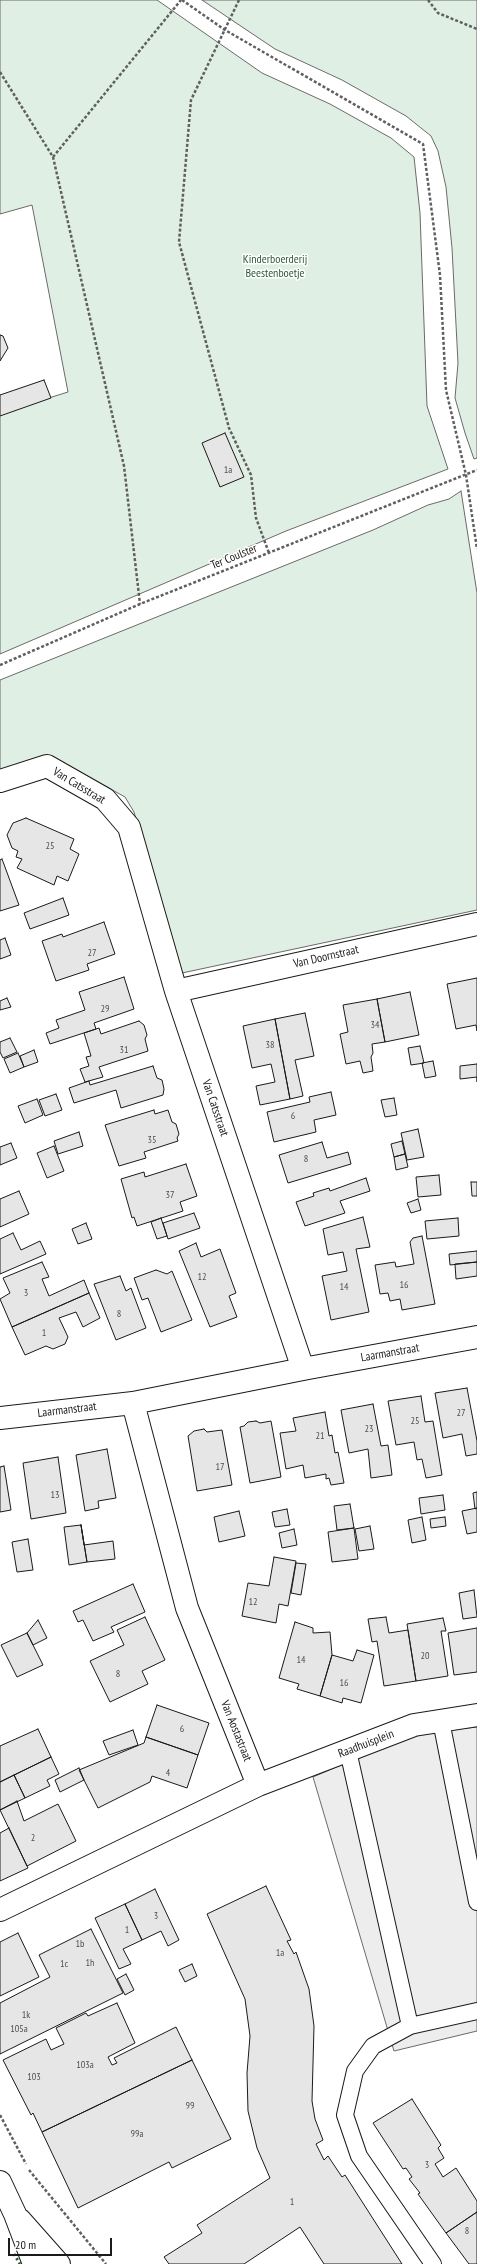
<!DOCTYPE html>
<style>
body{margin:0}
#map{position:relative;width:477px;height:2264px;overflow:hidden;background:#fff;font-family:"PT Sans Narrow",sans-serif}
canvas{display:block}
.scale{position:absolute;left:8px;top:2238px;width:104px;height:18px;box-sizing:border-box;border:2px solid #1a1a1a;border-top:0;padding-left:5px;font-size:12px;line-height:14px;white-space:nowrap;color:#1a1a1a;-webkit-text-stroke:3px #fff;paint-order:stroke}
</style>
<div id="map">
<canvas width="477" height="2264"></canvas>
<div class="scale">20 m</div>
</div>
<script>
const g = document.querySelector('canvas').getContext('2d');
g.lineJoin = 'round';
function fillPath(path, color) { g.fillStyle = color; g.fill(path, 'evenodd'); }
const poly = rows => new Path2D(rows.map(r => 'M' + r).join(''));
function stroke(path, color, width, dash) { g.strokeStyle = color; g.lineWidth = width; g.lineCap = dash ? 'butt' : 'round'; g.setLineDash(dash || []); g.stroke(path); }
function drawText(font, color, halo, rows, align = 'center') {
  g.font = font + ' "PT Sans Narrow",sans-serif'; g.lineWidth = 3; g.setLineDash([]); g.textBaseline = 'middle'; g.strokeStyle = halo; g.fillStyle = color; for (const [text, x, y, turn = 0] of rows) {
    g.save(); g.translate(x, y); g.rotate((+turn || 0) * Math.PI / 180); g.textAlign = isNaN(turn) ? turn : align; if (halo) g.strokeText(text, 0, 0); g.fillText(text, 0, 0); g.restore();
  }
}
const green = poly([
 [0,0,157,0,262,73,330,104,391,138,414,157,420,213,427,406,448,469,286,531,0,654,0,413,68,392,32,205,0,214,0,0],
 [202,0,477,0,477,458,474,459,465,433,455,398,458,363,452,248,446,187,438,151,431,136,406,116,342,80,275,49,202,0],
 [461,491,477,593,477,910,182,973,134,812,125,797,53,757,0,771,0,680,373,530,428,505,449,499,461,491]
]);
fillPath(green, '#e0efe3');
stroke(green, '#6a6a6a', 1);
const parking = poly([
 [477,1727,477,2031,394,2051,313,1777,413,1734,477,1727]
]);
fillPath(parking, '#ededed');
stroke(parking, '#6a6a6a', 1);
const building = poly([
 [0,335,3,336,8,348,0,361,0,335],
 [44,380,51,398,0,416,0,395,44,380],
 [225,433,244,477,220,487,202,443,225,433],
 [26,818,74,839,70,849,79,854,68,881,57,876,54,885,17,868,22,859,16,857,18,851,12,848,7,835,13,823,26,818],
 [2,859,19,905,0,911,0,860,2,859],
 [63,898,69,915,30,929,24,913,63,898],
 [104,922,115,954,87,964,89,970,56,981,42,941,62,934,63,937,104,922],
 [5,938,11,955,0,959,0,940,5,938],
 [124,977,134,1009,94,1023,96,1029,50,1044,46,1033,59,1028,56,1020,85,1010,79,992,124,977],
 [477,978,477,1031,476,1025,456,1029,447,984,477,978],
 [410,992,419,1035,385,1042,377,999,410,992],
 [7,998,11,1007,0,1010,0,1001,7,998],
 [377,999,385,1042,372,1044,373,1053,371,1057,373,1071,363,1073,360,1061,346,1064,340,1034,348,1032,343,1005,377,999],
 [305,1013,314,1056,295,1060,303,1096,290,1099,275,1019,305,1013],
 [275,1019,290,1099,260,1105,256,1086,275,1082,271,1064,252,1068,243,1026,275,1019],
 [139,1021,144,1025,147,1035,145,1039,148,1051,99,1067,103,1077,85,1082,80,1069,89,1066,86,1057,91,1056,84,1033,99,1028,101,1034,139,1021],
 [10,1038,17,1052,3,1058,0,1052,0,1042,10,1038],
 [420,1046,424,1063,411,1065,408,1048,420,1046],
 [34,1050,38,1062,24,1067,20,1056,34,1050],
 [18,1053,24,1067,10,1073,4,1059,18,1053],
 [433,1061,436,1076,425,1078,422,1063,433,1061],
 [477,1064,477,1082,477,1077,460,1079,460,1066,477,1064],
 [153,1066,157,1078,162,1080,164,1089,163,1095,121,1108,116,1090,74,1103,69,1088,89,1081,90,1085,153,1066],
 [331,1092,336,1115,314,1120,316,1132,274,1142,267,1112,310,1102,309,1097,331,1092],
 [56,1094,62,1110,45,1116,39,1100,56,1094],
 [394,1098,397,1115,385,1117,381,1100,394,1098],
 [37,1099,43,1115,25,1123,18,1106,37,1099],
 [154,1110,155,1114,168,1110,172,1122,176,1124,179,1134,177,1138,178,1141,144,1152,146,1158,119,1166,105,1125,154,1110],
 [418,1129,424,1157,407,1160,401,1133,418,1129],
 [79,1132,83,1146,58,1154,54,1141,79,1132],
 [402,1141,405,1154,394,1157,391,1144,402,1141],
 [322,1142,327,1158,348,1152,351,1164,288,1183,279,1155,322,1142],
 [11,1143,17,1158,0,1165,0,1147,11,1143],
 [54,1146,64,1171,47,1178,37,1153,54,1146],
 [405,1154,408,1167,396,1170,394,1157,405,1154],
 [186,1164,197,1196,180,1202,183,1211,137,1226,134,1217,132,1218,121,1179,144,1172,145,1177,186,1164],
 [439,1175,441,1195,418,1197,416,1177,439,1175],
 [366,1178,370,1191,340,1201,345,1213,305,1226,296,1202,314,1196,313,1193,329,1188,330,1191,366,1178],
 [471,1182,477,1182,477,1196,472,1196,471,1182],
 [19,1191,29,1214,0,1227,0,1199,19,1191],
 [418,1199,421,1210,411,1213,407,1203,418,1199],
 [194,1213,200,1228,168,1239,163,1223,194,1213],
 [363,1217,370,1247,356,1249,369,1312,331,1320,322,1276,347,1271,343,1252,328,1255,323,1229,363,1217],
 [161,1218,167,1236,157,1239,151,1222,161,1218],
 [458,1218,459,1236,427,1239,425,1221,458,1218],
 [86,1223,92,1239,78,1244,72,1229,86,1223],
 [13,1233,21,1250,40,1241,46,1254,0,1274,0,1239,13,1233],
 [422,1236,435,1304,402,1310,400,1299,390,1301,388,1293,380,1294,375,1265,395,1262,396,1267,414,1264,410,1242,413,1238,422,1236],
 [196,1243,201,1257,220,1249,236,1293,229,1296,237,1317,210,1327,179,1251,196,1243],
 [477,1251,477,1262,450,1265,449,1254,477,1251],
 [42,1262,49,1277,42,1279,49,1296,84,1280,89,1293,12,1327,0,1299,10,1293,3,1278,42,1262],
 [477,1262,477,1276,456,1279,455,1264,477,1262],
 [156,1270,167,1274,172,1271,192,1320,161,1332,148,1298,142,1300,134,1278,156,1270],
 [120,1276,126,1291,131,1288,146,1328,116,1340,94,1284,120,1276],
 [89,1293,100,1318,83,1327,76,1312,59,1318,68,1337,65,1344,53,1349,46,1346,25,1355,12,1327,89,1293],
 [467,1388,477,1441,477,1454,466,1456,462,1434,443,1438,435,1393,467,1388],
 [421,1396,425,1422,433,1421,442,1475,426,1478,422,1459,417,1460,414,1442,396,1445,388,1401,421,1396],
 [373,1404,381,1446,388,1445,392,1475,371,1478,368,1449,349,1453,341,1410,373,1404],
 [325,1412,329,1436,332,1435,335,1453,338,1452,344,1483,331,1485,329,1478,326,1479,326,1474,305,1478,303,1465,286,1469,280,1433,296,1431,293,1418,325,1412],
 [256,1421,260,1423,271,1421,281,1477,250,1483,240,1427,244,1426,248,1422,256,1421],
 [204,1429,207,1432,222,1430,232,1485,197,1491,188,1436,194,1431,204,1429],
 [107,1449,116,1498,98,1501,99,1508,85,1511,76,1455,107,1449],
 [58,1457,66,1513,31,1519,23,1463,58,1457],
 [4,1466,11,1510,0,1512,0,1467,4,1466],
 [477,1492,477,1508,475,1509,473,1493,477,1492],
 [443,1495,445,1510,421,1514,419,1498,443,1495],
 [350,1504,354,1528,337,1530,334,1506,350,1504],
 [477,1508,477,1532,467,1534,462,1511,477,1508],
 [287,1509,290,1525,275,1527,272,1512,287,1509],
 [239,1511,245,1536,219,1542,214,1517,239,1511],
 [422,1517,426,1540,412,1543,408,1520,422,1517],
 [445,1517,446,1526,431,1528,430,1519,445,1517],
 [81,1525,87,1562,69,1565,64,1527,81,1525],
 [81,1525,84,1545,113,1541,115,1559,87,1562,81,1525],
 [370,1526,374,1549,359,1551,355,1529,370,1526],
 [354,1528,358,1559,332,1562,328,1532,354,1528],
 [294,1529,297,1545,282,1548,279,1533,294,1529],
 [28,1539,33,1570,17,1572,12,1542,28,1539],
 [274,1557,296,1561,288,1606,279,1604,276,1623,242,1616,248,1583,269,1586,274,1557],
 [296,1563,306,1564,301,1595,291,1593,296,1563],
 [133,1584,145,1612,111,1627,114,1632,93,1641,83,1620,78,1622,73,1611,133,1584],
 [474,1590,477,1617,463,1619,459,1593,474,1590],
 [145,1617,165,1660,142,1671,148,1684,110,1702,90,1661,124,1645,117,1630,145,1617],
 [386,1617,389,1633,408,1630,416,1681,384,1686,377,1641,372,1642,368,1619,386,1617],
 [443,1618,446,1631,441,1631,448,1676,416,1681,407,1624,443,1618],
 [38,1620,47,1638,33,1645,27,1633,38,1620],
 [295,1622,313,1628,313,1633,330,1632,332,1655,320,1696,297,1689,299,1684,279,1678,295,1622],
 [477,1628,477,1672,454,1675,448,1633,477,1628],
 [27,1633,43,1665,17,1677,1,1645,27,1633],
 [357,1650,374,1655,361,1703,343,1698,342,1703,320,1696,332,1655,353,1661,357,1650],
 [157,1705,209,1723,198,1755,146,1737,157,1705],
 [38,1729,51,1757,0,1782,0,1746,38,1729],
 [133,1730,138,1745,109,1755,103,1741,133,1730],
 [146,1737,198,1755,187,1788,152,1776,150,1782,98,1808,79,1770,144,1743,146,1737],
 [51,1757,59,1774,47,1780,50,1786,25,1798,14,1775,51,1757],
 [79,1768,84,1780,60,1792,55,1780,79,1768],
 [14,1775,25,1798,0,1810,0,1782,14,1775],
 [17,1801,24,1821,58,1804,76,1841,27,1866,0,1810,17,1801],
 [9,1828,28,1868,0,1881,0,1833,9,1828],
 [266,1886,291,1940,287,1941,294,1954,296,1952,309,1989,314,2026,312,2101,315,2119,323,2140,316,2144,324,2160,328,2156,342,2177,345,2175,402,2264,324,2264,300,2227,244,2264,169,2264,164,2257,202,2233,197,2225,270,2178,257,2148,248,2111,247,2073,250,2036,245,1999,207,1914,266,1886],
 [155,1889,179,1940,168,1946,161,1931,142,1940,125,1904,155,1889],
 [125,1904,142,1940,123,1949,131,1964,119,1969,95,1918,125,1904],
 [91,1929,123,1993,0,2054,0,2003,50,1977,39,1955,91,1929],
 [18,1933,39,1977,0,1996,0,1942,18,1933],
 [192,1964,197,1976,185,1982,179,1970,192,1964],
 [126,1974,134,1990,125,1995,117,1979,126,1974],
 [117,2003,135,2043,108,2057,112,2065,117,2063,114,2058,176,2027,192,2060,42,2132,33,2113,31,2115,3,2060,46,2039,51,2050,64,2044,56,2028,86,2013,88,2016,117,2003],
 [192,2060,231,2139,172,2168,169,2162,78,2208,42,2132,192,2060],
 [412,2099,441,2145,438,2148,444,2158,435,2164,443,2177,456,2168,477,2201,477,2212,446,2233,418,2194,420,2193,409,2179,412,2177,406,2168,403,2169,373,2123,412,2099],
 [477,2212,477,2264,469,2264,446,2233,477,2212]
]);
fillPath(building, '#e6e6e6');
stroke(building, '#1a1a1a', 1);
const service = poly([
 [441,1721,477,1902],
 [348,1751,410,2026,477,2011],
 [410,2026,373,2046,355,2071,345,2115,359,2156,433,2264]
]);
const minor = poly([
 [0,781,47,766,105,799,129,827,176,991,303,1369,133,1403,0,1418],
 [176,991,477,924],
 [303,1369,477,1337],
 [133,1403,187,1608,258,1785],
 [0,1910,258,1785,414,1725,477,1715]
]);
const primary = poly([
 [0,2182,15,2214,34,2264],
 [20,2220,59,2264]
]);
stroke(service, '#1a1a1a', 18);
stroke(minor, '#1a1a1a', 24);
stroke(primary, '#1a1a1a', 24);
stroke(poly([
 [182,0,225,30,423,144,440,275,446,390,466,475,477,549],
 [239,0,191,100,179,242,229,428,251,475,256,518,269,553],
 [428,0,438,13,477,29],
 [0,72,53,157,124,466,140,604],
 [53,157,181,0],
 [0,665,140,604,477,470],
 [0,2115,26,2164],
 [29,2170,106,2264]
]), '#5f5f5f', 2.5, [3, 2]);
stroke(service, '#fff', 16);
stroke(minor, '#fff', 22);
stroke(primary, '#fff', 22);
stroke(poly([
 [14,2254,20,2264]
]), '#2b5a34', 3, [2, 3]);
drawText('10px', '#4d4d4d', null, [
 ["1a",228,470],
 ["25",50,846],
 ["27",92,953],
 ["29",105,1009],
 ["34",375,1025],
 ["38",270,1045],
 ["31",124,1050],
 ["6",293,1116],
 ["35",152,1140],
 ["8",306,1159],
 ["37",170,1195],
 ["12",202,1277],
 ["16",404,1285],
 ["14",344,1287],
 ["3",26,1293],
 ["8",119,1314],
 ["1",44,1333],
 ["27",461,1413],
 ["25",415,1421],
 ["23",369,1429],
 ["21",320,1436],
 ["17",220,1467],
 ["13",55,1495],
 ["12",253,1602],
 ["20",425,1656],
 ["14",301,1660],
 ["8",118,1674],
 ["16",344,1683],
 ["6",182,1729],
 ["4",168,1773],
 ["2",33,1838],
 ["3",156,1916],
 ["1",127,1930],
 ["1b",80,1944],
 ["1a",280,1953],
 ["1h",90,1963],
 ["1c",64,1964],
 ["1k",26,2015],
 ["105a",19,2029],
 ["103a",85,2065],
 ["103",34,2077],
 ["99",190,2106],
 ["99a",137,2134],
 ["3",427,2165],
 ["1",292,2202],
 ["8",467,2231]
]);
drawText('12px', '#2b5a34', '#fff', [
 ["Kinderboerderij",275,260],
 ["Beestenboetje",275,274]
]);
drawText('12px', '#1a1a1a', '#fff', [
 ["Ter Coulster",234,557,-22],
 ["Van Catsstraat",79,786,31],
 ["Van Doornstraat",326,957,-13],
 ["Van Catsstraat",215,1108,71],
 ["Laarmanstraat",390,1353,-10],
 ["Laarmanstraat",67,1410,-7],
 ["Van Aostastraat",236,1731,68],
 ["Raadhuisplein",366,1744,-21]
]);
</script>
